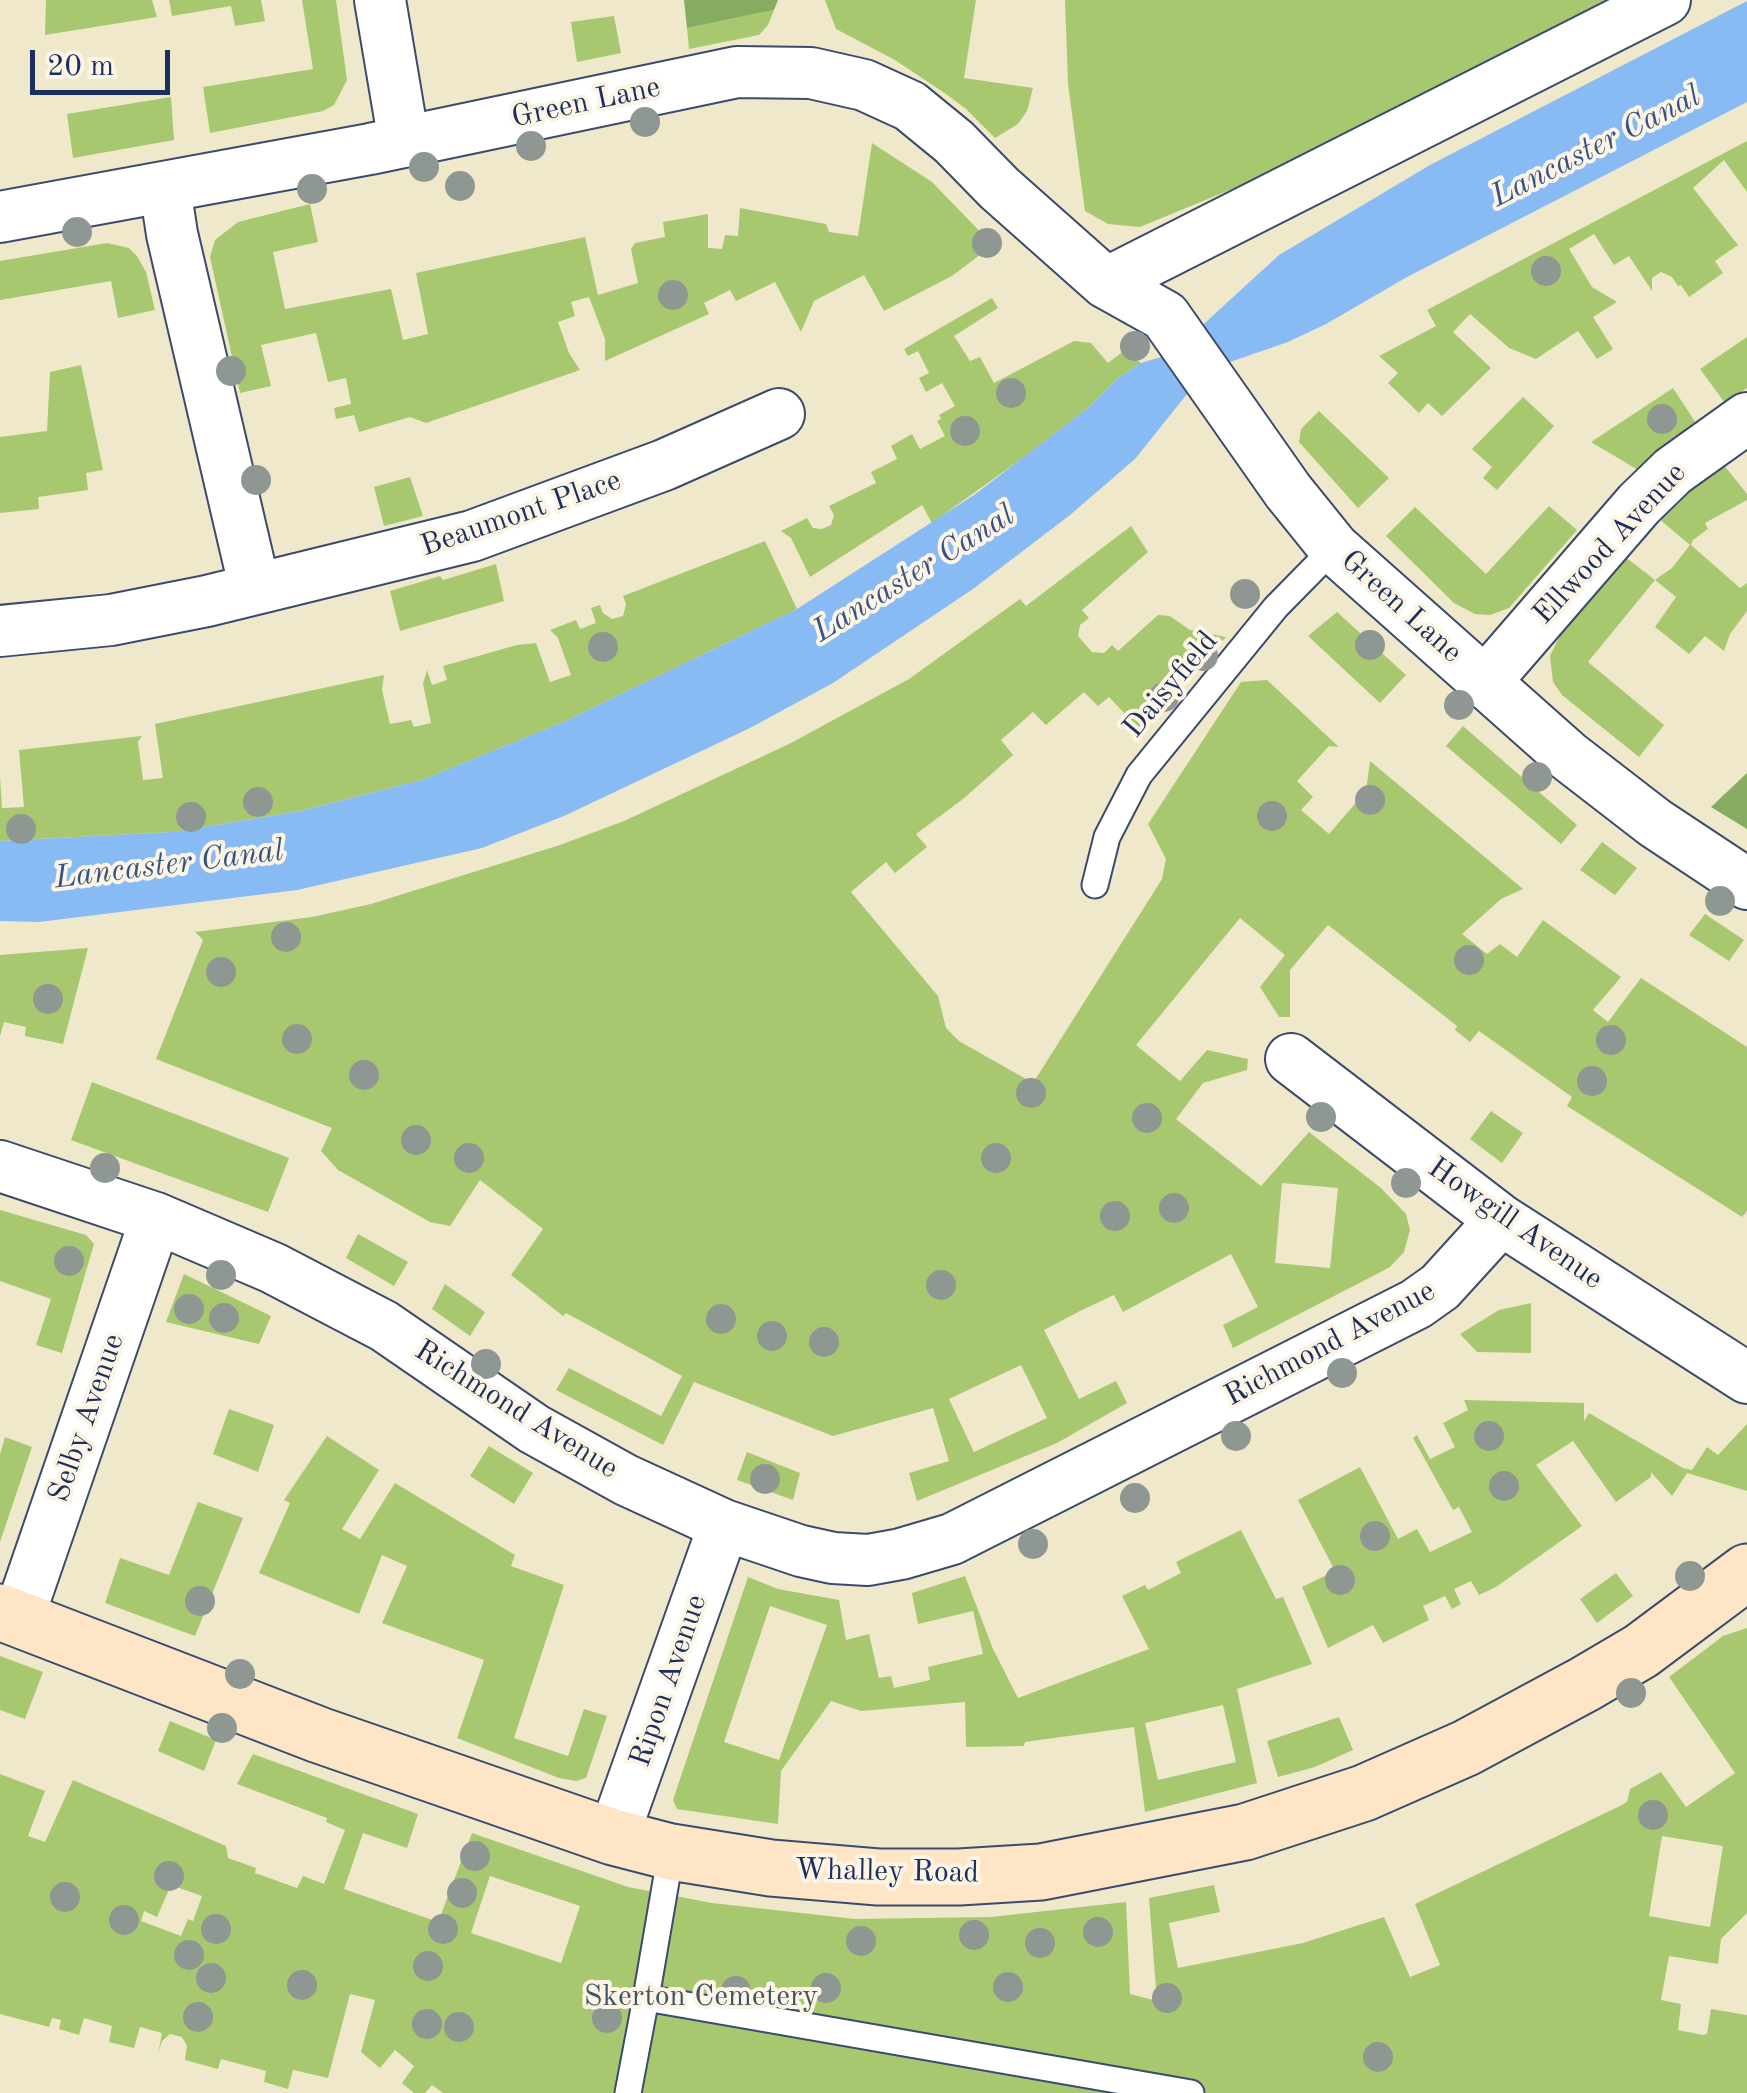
<!DOCTYPE html>
<style>
body{margin:0}
#map{position:relative;width:1747px;height:2093px;overflow:hidden;background:#f0e8cb;font-family:"Old Standard TT",serif}
canvas{display:block}
.scale{position:absolute;left:30px;top:50px;width:140px;height:45px;box-sizing:border-box;border:5px solid #1b2f5e;border-top:0;padding-left:12px;font-size:30px;line-height:35px;white-space:nowrap;color:#1b2f5e;-webkit-text-stroke:8px #fcf5e5;paint-order:stroke}
</style>
<div id="map">
<canvas width="1747" height="2093"></canvas>
<div class="scale">20 m</div>
</div>
<script>
const g = document.querySelector('canvas').getContext('2d');
g.lineJoin = 'round';
function fillPath(path, color) { g.fillStyle = color; g.fill(path, 'evenodd'); }
const poly = rows => new Path2D(rows.map(r => 'M' + r).join(''));
function stroke(path, color, width, dash) { g.strokeStyle = color; g.lineWidth = width; g.lineCap = dash ? 'butt' : 'round'; g.setLineDash(dash || []); g.stroke(path); }
function drawText(font, color, halo, rows, align = 'center') {
  g.font = font + ' "Old Standard TT",serif'; g.lineWidth = 8; g.setLineDash([]); g.textBaseline = 'middle'; g.strokeStyle = halo; g.fillStyle = color; for (const [text, x, y, turn = 0] of rows) {
    g.save(); g.translate(x, y); g.rotate((+turn || 0) * Math.PI / 180); g.textAlign = isNaN(turn) ? turn : align; if (halo) g.strokeText(text, 0, 0); g.fillText(text, 0, 0); g.restore();
  }
}
fillPath(poly([
 [46,0,152,0,157,17,45,35],
 [169,0,261,0,265,21,235,26,231,6,172,16],
 [302,0,336,0,347,80,334,105,323,111,210,133,203,87,313,69],
 [825,0,976,0,964,78,1033,88,1027,111,1018,124,995,138,966,109,946,94,895,60,836,29],
 [1065,0,1618,0,1266,175,1140,227,1108,224,1085,211,1068,84],
 [774,10,768,25,759,35,689,49,687,28],
 [614,16,621,53,577,62,571,22],
 [171,97,174,140,73,158,67,114],
 [1747,141,1747,192,1724,160,1693,188,1738,245,1715,261,1723,273,1689,297,1681,285,1678,286,1672,277,1661,272,1652,278,1652,291,1629,256,1614,265,1594,234,1569,249,1592,287,1617,302,1593,317,1613,349,1597,359,1578,331,1536,359,1509,348,1470,314,1453,332,1491,368,1442,416,1428,403,1419,413,1388,383,1398,373,1379,356,1436,326,1427,310],
 [872,143,932,182,993,245,952,276,884,311,864,275,814,301,801,332,775,282,736,301,730,290,704,303,709,314,605,361,605,339,589,297,571,302,575,316,558,322,569,353,580,370,426,423,410,417,359,432,354,415,336,419,334,408,351,404,346,378,328,382,316,333,261,345,271,386,240,393,210,257,215,240,238,222,310,204,318,242,273,252,285,309,391,289,403,340,428,334,416,273,585,237,598,295,638,283,631,249,635,243,665,237,663,222,708,214,708,248,722,249,725,235,738,236,740,208,826,224,829,232,858,236],
 [107,243,129,248,137,256,146,272,155,310,118,318,111,281,0,300,0,261],
 [992,298,998,308,954,336,970,361,980,357,994,383,1074,341,1091,343,1108,363,1125,350,1141,363,1118,378,1088,408,1024,457,932,523,922,505,810,577,791,538,781,531,807,518,813,528,822,529,831,525,834,515,829,506,876,483,871,472,897,459,891,446,912,434,920,449,945,436,937,421,941,419,939,415,955,406,942,383,926,392,919,378,929,373,918,351,908,356,904,349],
 [1747,337,1747,388,1725,403,1700,369],
 [81,365,103,470,86,473,88,490,38,497,39,509,0,513,0,437,47,431,50,372],
 [1673,388,1696,423,1663,445,1638,470,1591,442],
 [1523,397,1554,426,1497,490,1483,478,1492,467,1472,449],
 [1319,411,1389,478,1358,508,1299,442,1301,429],
 [1723,464,1747,494,1747,500,1705,523,1708,529,1693,540,1691,545,1740,588,1747,583,1747,611,1730,634,1724,651,1705,636,1689,654,1655,627,1676,597,1655,580,1588,662,1664,725,1639,757,1562,695,1553,682,1550,656,1562,631,1624,556,1655,580,1672,568,1690,545,1658,518,1679,494],
 [410,477,423,516,384,526,374,487],
 [1549,506,1577,530,1509,608,1490,615,1475,614,1454,603,1386,536,1415,507,1486,574],
 [1131,526,1148,552,1082,610,1089,618,1080,625,1078,636,1092,652,1104,653,1112,645,1118,651,1158,615,1170,616,1190,630,1226,637,1141,731,1109,697,1098,706,1084,692,1046,725,1033,712,1001,740,1013,755,963,799,916,834,927,847,895,873,886,862,851,892,938,996,946,1028,959,1041,1033,1083,1162,879,1166,859,1148,824,1241,682,1267,680,1339,747,1329,746,1297,781,1313,797,1301,810,1329,834,1366,791,1370,761,1523,889,1501,899,1462,934,1487,954,1500,944,1517,957,1543,920,1621,977,1593,1010,1608,1022,1641,978,1747,1047,1747,1211,1742,1217,1567,1106,1572,1097,1479,1031,1470,1042,1455,1030,1457,1026,1328,925,1290,970,1290,1017,1279,1017,1260,987,1285,955,1240,918,1136,1045,1180,1081,1207,1050,1248,1059,1247,1070,1203,1083,1176,1119,1261,1186,1309,1132,1381,1188,1406,1214,1410,1230,1404,1252,1390,1267,1373,1276,1233,1348,1223,1325,1258,1307,1231,1254,1123,1312,1114,1295,1080,1311,1044,1330,1079,1399,1116,1381,1127,1403,1057,1443,917,1501,909,1473,949,1461,933,1408,833,1436,694,1382,663,1445,556,1390,569,1368,661,1416,682,1376,566,1313,563,1316,511,1275,543,1229,480,1180,450,1226,430,1222,338,1170,321,1151,332,1128,156,1059,203,940,195,932,312,917,371,904,560,845,624,821,789,744,909,679,1020,599,1026,606],
 [1282,1183,1338,1188,1330,1268,1275,1263],
 [1021,1365,1047,1418,974,1452,949,1399],
 [765,541,797,609,563,722,425,779,301,811,173,832,0,841,0,776,2,808,24,807,19,750,142,736,138,742,143,780,163,778,155,724,384,675,382,690,390,724,411,720,414,727,431,723,423,684,427,670,432,685,447,680,443,666,517,645,536,643,550,682,571,675,558,638,550,630,576,620,580,629,596,623,591,608,600,605,603,613,612,619,623,616,626,604,623,596],
 [496,564,504,601,400,631,390,591,440,576,443,580],
 [1337,612,1406,675,1380,703,1308,636],
 [1463,726,1577,825,1561,844,1446,746],
 [1602,842,1637,868,1615,895,1580,870],
 [1705,914,1744,940,1729,961,1689,935],
 [88,948,63,1044,25,1036,26,1027,4,1022,0,1036,0,955],
 [92,1082,289,1158,268,1212,71,1140],
 [1491,1111,1523,1133,1502,1163,1470,1139],
 [0,1210,86,1235,94,1244,62,1353,36,1345,51,1299,0,1281],
 [358,1234,408,1262,394,1286,346,1258],
 [184,1274,271,1316,259,1344,166,1322],
 [445,1284,485,1312,470,1336,432,1309],
 [1531,1303,1531,1353,1477,1352,1460,1334,1499,1310],
 [1464,1400,1584,1403,1584,1421,1589,1413,1683,1468,1692,1470,1707,1447,1718,1455,1747,1424,1747,1491,1687,1473,1672,1496,1651,1472,1651,1477,1616,1502,1573,1441,1536,1465,1582,1526,1496,1587,1479,1595,1471,1581,1454,1589,1461,1604,1452,1609,1445,1596,1423,1606,1429,1620,1383,1643,1373,1625,1328,1648,1302,1587,1335,1571,1298,1500,1360,1467,1398,1539,1417,1529,1430,1552,1472,1532,1459,1507,1453,1510,1413,1438,1417,1435,1430,1459,1455,1447,1443,1423,1468,1410],
 [229,1409,274,1425,258,1472,213,1454],
 [327,1436,379,1470,342,1529,360,1539,395,1483,515,1555,511,1566,564,1585,514,1738,568,1756,584,1709,607,1716,586,1778,576,1781,559,1778,457,1738,484,1660,382,1623,407,1566,382,1555,359,1614,259,1573,290,1503,284,1500],
 [5,1437,32,1447,0,1542,0,1454],
 [489,1446,533,1473,514,1504,470,1476],
 [747,1452,800,1473,793,1500,737,1480],
 [198,1502,243,1518,195,1636,105,1603,120,1558,169,1575],
 [1241,1530,1276,1599,1283,1597,1312,1664,1237,1689,1257,1783,1145,1812,1134,1727,1025,1742,1024,1746,966,1747,965,1702,861,1711,831,1701,781,1771,778,1824,677,1809,673,1800,748,1577,778,1589,839,1600,846,1640,869,1634,879,1678,891,1676,894,1688,930,1680,928,1667,983,1654,973,1611,918,1624,912,1593,965,1576,993,1649,1018,1698,1149,1649,1122,1596,1145,1585,1148,1590,1181,1573,1176,1562],
 [770,1606,827,1625,779,1760,724,1742],
 [1223,1705,1236,1762,1158,1780,1145,1723],
 [1616,1573,1633,1596,1597,1623,1580,1599],
 [1747,1628,1747,1913,1721,1939,1718,1964,1669,1956,1661,2000,1681,2004,1678,2030,1703,2035,1707,2034,1711,2009,1747,2015,1747,2093,443,2093,432,2085,425,2093,414,2093,402,2083,414,2066,395,2050,380,2068,361,2052,375,2000,350,1994,328,2078,293,2070,288,2089,264,2082,266,2071,221,2059,218,2069,185,2060,187,2046,182,2037,170,2034,162,2041,158,2054,162,2033,140,2027,134,2048,109,2042,112,2026,84,2018,79,2035,59,2029,61,2020,52,2018,49,2027,0,2014,0,1774,45,1791,28,1836,45,1842,73,1780,226,1846,228,1858,256,1868,255,1873,297,1888,303,1876,324,1884,345,1830,326,1822,327,1818,237,1784,253,1754,418,1814,407,1848,363,1833,344,1889,438,1922,472,1833,628,1887,712,1903,855,1919,991,1917,1126,1902,1130,1994,1157,2001,1149,1898,1214,1885,1220,1912,1169,1923,1178,1968,1303,1943,1384,1917,1410,1977,1440,1965,1415,1904,1620,1806,1627,1802,1630,1789,1661,1772,1686,1807,1735,1773,1669,1677,1723,1636],
 [1662,1836,1723,1846,1710,1927,1649,1916],
 [490,1876,580,1906,561,1963,471,1933],
 [171,1885,202,1896,193,1921,188,1919,181,1936,141,1921,144,1911,157,1917],
 [0,1656,43,1672,25,1719,0,1710],
 [1339,1717,1353,1750,1315,1767,1278,1777,1267,1741],
 [170,1721,216,1740,204,1771,158,1751]
]), '#a8c870');
fillPath(poly([
 [684,0,778,0,774,10,687,28],
 [1747,773,1747,829,1711,807]
]), '#86ac62');
fillPath(poly([
 [1747,1,1747,102,1407,277,1326,324,1288,342,1230,362,1187,394,1135,459,1070,515,973,589,833,683,750,728,564,816,482,848,297,890,39,922,0,921,0,841,173,832,301,811,425,779,563,722,797,609,974,495,1088,408,1118,378,1141,363,1171,354,1279,255,1430,165]
]), '#88baf4');
const lane = poly([
 [1095,885,1107,837,1139,775,1276,607,1334,548],
 [646,1998,671,1852],
 [628,2093,646,1998,1191,2093]
]);
const street = poly([
 [380,0,404,142],
 [165,188,172,234,255,589],
 [0,217,370,149,737,72,811,73,864,85,910,106,954,142,999,188,1106,283,1165,316,1288,491,1334,548,1567,755,1655,823,1747,884],
 [1106,283,1665,0],
 [0,631,111,620,207,601,472,536,664,465,779,414],
 [1485,682,1639,504,1673,471,1747,418],
 [1291,1059,1501,1220,1747,1378],
 [0,1166,156,1218,273,1268,384,1326,534,1429,626,1480,724,1525,801,1551,833,1558,868,1560,901,1554,952,1539,1416,1304,1440,1287,1501,1220],
 [18,1619,156,1218],
 [613,1837,724,1525]
]);
const secondary = poly([
 [0,1612,319,1735,613,1837,671,1852,771,1868,878,1877,959,1877,1041,1872,1245,1832,1364,1793,1466,1748,1585,1684,1641,1651,1747,1572]
]);
stroke(lane, '#3b4b6e', 29);
stroke(street, '#3b4b6e', 54);
stroke(secondary, '#3b4b6e', 59);
stroke(lane, '#fff', 25);
stroke(street, '#fff', 50);
stroke(secondary, '#fde5c5', 55);
g.fillStyle = '#8e9791';
for (const [x, y] of [
 [645,122],
 [531,146],
 [424,167],
 [460,186],
 [312,189],
 [77,232],
 [987,243],
 [1546,271],
 [673,295],
 [1135,346],
 [231,371],
 [1011,393],
 [1662,419],
 [965,431],
 [256,480],
 [1245,594],
 [1370,645],
 [603,647],
 [1203,656],
 [1164,697],
 [1459,705],
 [1537,777],
 [1370,800],
 [258,802],
 [1272,816],
 [191,817],
 [21,829],
 [1720,901],
 [286,937],
 [1469,960],
 [221,972],
 [48,999],
 [297,1039],
 [1611,1040],
 [364,1075],
 [1592,1081],
 [1031,1093],
 [1321,1117],
 [1147,1118],
 [416,1140],
 [469,1158],
 [996,1158],
 [105,1168],
 [1406,1183],
 [1174,1208],
 [1115,1216],
 [69,1261],
 [221,1275],
 [941,1285],
 [189,1309],
 [224,1318],
 [721,1319],
 [772,1336],
 [824,1342],
 [486,1364],
 [1342,1373],
 [1236,1436],
 [1489,1436],
 [765,1479],
 [1504,1486],
 [1135,1498],
 [1375,1536],
 [1033,1544],
 [1690,1576],
 [1340,1580],
 [200,1601],
 [240,1674],
 [1631,1693],
 [222,1728],
 [1653,1815],
 [475,1856],
 [169,1876],
 [462,1893],
 [65,1897],
 [124,1920],
 [216,1929],
 [443,1929],
 [1098,1932],
 [974,1935],
 [861,1941],
 [1040,1943],
 [189,1955],
 [428,1966],
 [211,1978],
 [302,1985],
 [1008,1987],
 [826,1988],
 [736,1991],
 [1167,1998],
 [198,2017],
 [607,2018],
 [427,2024],
 [459,2027],
 [1378,2057]
]) { g.beginPath(); g.arc(x, y, 15, 0, 2 * Math.PI); g.fill(); }
drawText('30px', '#1b2f5e', '#fcf5e5', [
 ["Green Lane",586,103,-12],
 ["Beaumont Place",521,514,-19],
 ["Ellwood Avenue",1610,544,-47],
 ["Green Lane",1401,607,42],
 ["Daisyfield",1171,685,-50],
 ["Howgill Avenue",1515,1224,35],
 ["Richmond Avenue",1330,1344,-28],
 ["Richmond Avenue",516,1410,32],
 ["Selby Avenue",87,1418,-71],
 ["Ripon Avenue",669,1681,-71],
 ["Whalley Road",887,1872,1]
]);
drawText('30px', '#3e5562', '#fcf5e5', [
 ["Skerton Cemetery",701,1997]
]);
drawText('italic 32px', '#365284', '#fcf5e5', [
 ["Lancaster Canal",1596,147,-27],
 ["Lancaster Canal",914,574,-32],
 ["Lancaster Canal",169,865,-7]
]);
</script>
